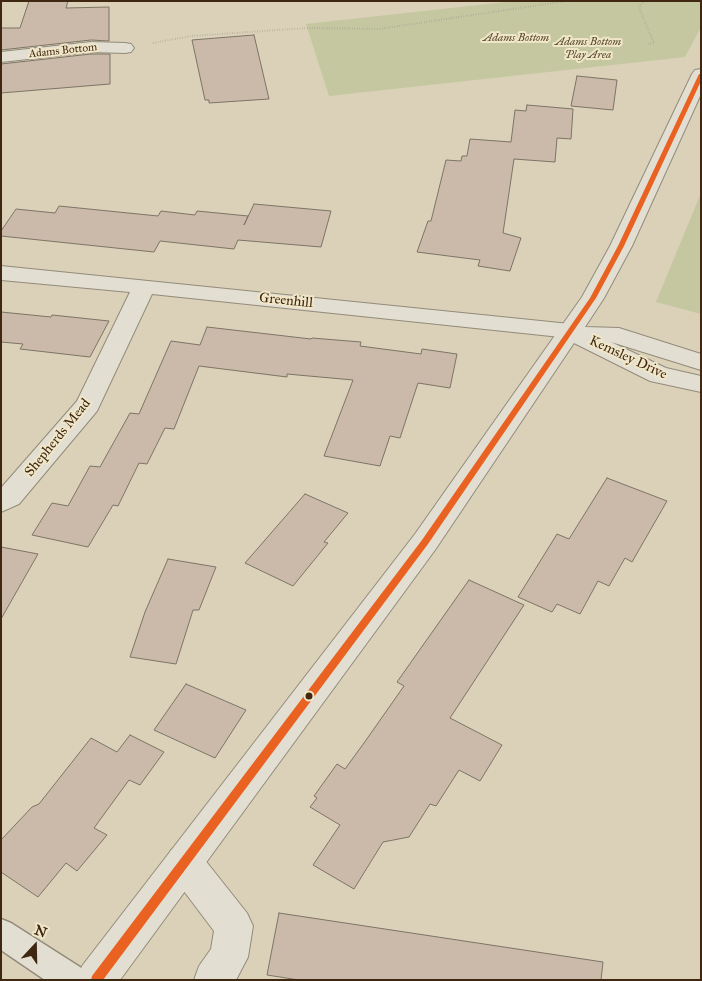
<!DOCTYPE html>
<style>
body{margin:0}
#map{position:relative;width:702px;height:981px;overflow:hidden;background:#dad1b8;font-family:"IM FELL Great Primer",serif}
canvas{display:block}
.frame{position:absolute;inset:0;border:2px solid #3f2712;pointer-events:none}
.north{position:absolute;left:10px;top:921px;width:50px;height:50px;-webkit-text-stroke:4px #f0e6c8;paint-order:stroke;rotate:21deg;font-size:14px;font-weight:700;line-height:20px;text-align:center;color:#3f2712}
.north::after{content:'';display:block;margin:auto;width:18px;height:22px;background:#3f2712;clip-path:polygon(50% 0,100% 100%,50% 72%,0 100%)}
</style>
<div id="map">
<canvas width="702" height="981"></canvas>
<div class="frame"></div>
<div class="north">N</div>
</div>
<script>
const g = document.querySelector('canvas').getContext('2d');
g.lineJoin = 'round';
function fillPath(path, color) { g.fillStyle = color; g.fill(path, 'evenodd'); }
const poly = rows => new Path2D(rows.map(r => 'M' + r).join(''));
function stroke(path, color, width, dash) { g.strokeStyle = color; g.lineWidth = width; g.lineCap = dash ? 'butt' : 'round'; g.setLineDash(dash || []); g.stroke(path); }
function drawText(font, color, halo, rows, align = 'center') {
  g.font = font + ' "IM FELL Great Primer",serif'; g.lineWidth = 4; g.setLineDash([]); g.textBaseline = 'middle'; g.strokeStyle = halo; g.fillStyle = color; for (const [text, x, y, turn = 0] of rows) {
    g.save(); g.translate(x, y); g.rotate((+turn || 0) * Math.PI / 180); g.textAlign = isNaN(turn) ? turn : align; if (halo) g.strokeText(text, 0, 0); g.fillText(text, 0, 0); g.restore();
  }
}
fillPath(poly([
 [515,1,701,1,701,27,685,57,329,96,306,24],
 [701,193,701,314,656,302]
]), '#c4c7a0');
const building = poly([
 [29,1,68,1,66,8,109,7,109,41,91,40,1,50,1,28,20,28,29,1],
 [254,35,269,99,209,103,209,100,205,100,192,40,254,35],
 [91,54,110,54,110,84,1,93,1,64,91,54],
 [577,76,617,80,613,110,571,106,577,76],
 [527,105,573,109,571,139,557,138,555,162,514,159,503,233,521,238,510,271,478,266,480,260,417,252,428,221,431,221,446,160,461,161,462,156,467,156,470,139,511,142,515,110,526,111,527,105],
 [254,204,331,211,321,247,238,240,234,249,160,241,154,252,1,236,1,231,16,209,55,213,59,206,158,216,161,211,195,215,197,211,248,216,244,225,254,204],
 [1,312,51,317,52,315,109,321,90,357,20,349,23,344,1,342,1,312],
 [207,327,311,339,312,338,361,342,360,346,421,354,422,349,457,354,450,388,418,383,400,438,390,436,380,466,324,456,353,380,287,374,287,377,199,366,174,429,165,428,147,464,139,463,118,506,113,505,88,547,32,535,52,503,68,506,90,466,100,467,130,413,139,414,171,341,200,345,207,327],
 [607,478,667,501,632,562,625,558,609,586,598,581,580,614,557,604,552,612,518,597,557,534,569,539,607,478],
 [305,494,348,513,324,542,328,543,293,586,245,563,305,494],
 [1,547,38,554,1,619,1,547],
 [168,559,216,567,199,610,193,610,176,664,130,657,145,612,168,559],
 [469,580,524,605,450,718,502,745,480,781,459,770,436,806,430,804,409,837,383,842,354,889,313,865,340,825,310,807,317,798,314,796,337,764,345,769,364,743,404,686,397,682,469,580],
 [186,684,246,710,215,758,154,730,186,684],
 [130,735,164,752,140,785,129,780,94,828,107,835,77,871,66,863,38,897,1,872,1,840,32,807,39,804,91,738,117,752,130,735],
 [279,913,603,962,601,980,299,980,267,975,279,913]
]);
fillPath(building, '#cbbaa9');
stroke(building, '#7c7465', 1);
const service = poly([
 [1,919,11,923,83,969,87,980,45,980,1,950,1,919]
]);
const minor = poly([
 [91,42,125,43,131,44,134,48,131,52,125,53,91,52,1,62,1,52,91,42],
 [1,266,570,324,578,326,582,331,578,336,570,338,152,294,97,411,19,504,1,512,1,488,77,401,130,292,1,280,1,266],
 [184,845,197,850,247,913,253,926,248,957,236,980,194,980,199,966,211,949,214,931,171,874,166,862,171,850,184,845]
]);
const tertiary = poly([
 [701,69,701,94,632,246,604,298,585,327,619,328,701,354,701,370,611,342,666,368,701,376,701,392,650,381,574,343,435,550,120,980,77,980,82,966,415,534,582,297,610,246,692,74,695,70,701,69]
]);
stroke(service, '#938b7a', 3);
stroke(minor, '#938b7a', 2);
stroke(tertiary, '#938b7a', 2);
stroke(poly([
 [645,1,640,6,640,10,654,43,647,44],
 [153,43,191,36,307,28,379,29,566,1]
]), '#a49f93', 2, [0.5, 2]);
fillPath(service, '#e2ded1');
fillPath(minor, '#e2ded1');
fillPath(tertiary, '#e2ded1');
fillPath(poly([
 [699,74,701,74,701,81,624,246,596,298,428,544,103,980,91,980,92,976,422,540,590,298,618,246,699,74]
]), '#e96221');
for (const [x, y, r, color] of [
 [309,696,4.5,"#3f2712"]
]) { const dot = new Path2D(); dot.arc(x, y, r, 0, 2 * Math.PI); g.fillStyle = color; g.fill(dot); stroke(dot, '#f0e6c8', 2); }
drawText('italic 11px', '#5c4d30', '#f0e6c8', [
 ["Adams Bottom",516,38],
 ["Adams Bottom",588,42],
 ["Play Area",588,55]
]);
drawText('11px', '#3f2712', '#f0e6c8', [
 ["Adams Bottom",63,51,-6]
]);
drawText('14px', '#3f2712', '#f0e6c8', [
 ["Greenhill",286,301,6],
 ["Kemsley Drive",628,358,25],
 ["Shepherds Mead",58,438,-51]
]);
</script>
